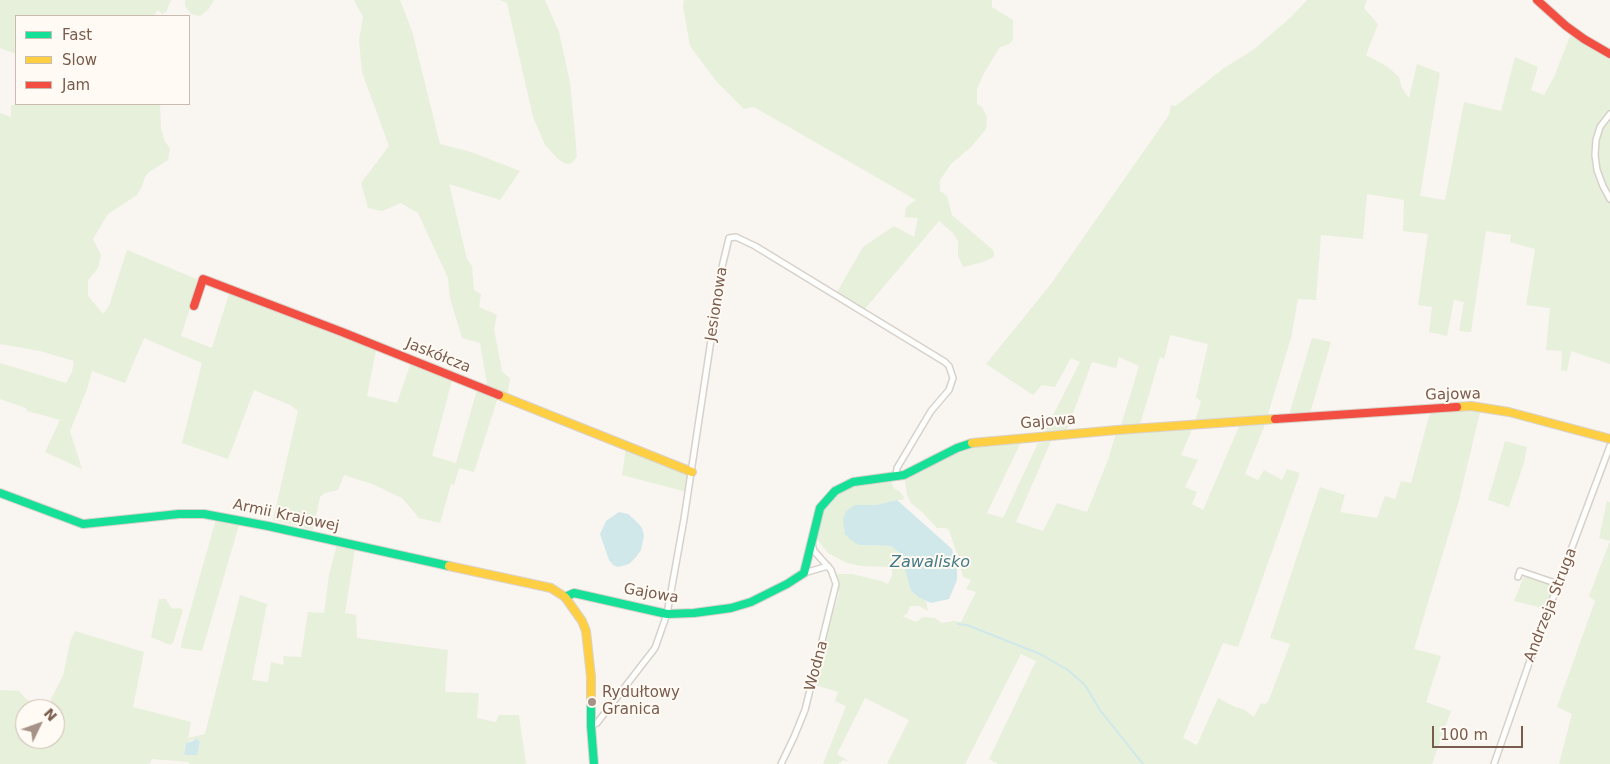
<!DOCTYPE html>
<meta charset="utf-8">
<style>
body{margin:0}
#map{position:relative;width:1610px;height:764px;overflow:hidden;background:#f9f5f0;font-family:"DejaVu Sans",sans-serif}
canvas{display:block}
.legend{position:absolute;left:15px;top:15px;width:175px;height:90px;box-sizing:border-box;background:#fffaf3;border:1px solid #cabbb1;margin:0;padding:6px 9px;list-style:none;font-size:15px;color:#7a5c4d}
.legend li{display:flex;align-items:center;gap:10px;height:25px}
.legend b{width:25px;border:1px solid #cabbb1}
.north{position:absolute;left:15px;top:699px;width:50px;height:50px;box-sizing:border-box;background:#fffaf3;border:1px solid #cabbb1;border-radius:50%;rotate:48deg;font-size:14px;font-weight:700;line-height:20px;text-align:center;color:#7a5c4d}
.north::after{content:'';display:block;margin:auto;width:18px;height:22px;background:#a69286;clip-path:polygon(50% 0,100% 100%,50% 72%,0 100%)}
.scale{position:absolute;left:1432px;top:726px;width:91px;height:22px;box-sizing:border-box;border:2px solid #7a5c4d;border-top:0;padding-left:6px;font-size:15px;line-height:18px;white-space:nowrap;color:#7a5c4d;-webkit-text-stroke:4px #fffaf3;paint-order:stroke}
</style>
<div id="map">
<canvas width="1610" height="764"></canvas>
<ul class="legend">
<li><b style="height:6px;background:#16e098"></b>Fast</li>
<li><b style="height:6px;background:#ffcf43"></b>Slow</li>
<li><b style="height:6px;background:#f24e42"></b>Jam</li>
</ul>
<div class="north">N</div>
<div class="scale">100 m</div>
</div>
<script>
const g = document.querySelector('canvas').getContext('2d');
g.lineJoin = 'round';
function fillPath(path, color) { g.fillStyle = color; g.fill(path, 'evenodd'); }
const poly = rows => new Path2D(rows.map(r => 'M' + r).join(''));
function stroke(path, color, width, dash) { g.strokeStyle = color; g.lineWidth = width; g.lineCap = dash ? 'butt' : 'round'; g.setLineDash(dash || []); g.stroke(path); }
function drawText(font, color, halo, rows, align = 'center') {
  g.font = font + ' "DejaVu Sans",sans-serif'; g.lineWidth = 4; g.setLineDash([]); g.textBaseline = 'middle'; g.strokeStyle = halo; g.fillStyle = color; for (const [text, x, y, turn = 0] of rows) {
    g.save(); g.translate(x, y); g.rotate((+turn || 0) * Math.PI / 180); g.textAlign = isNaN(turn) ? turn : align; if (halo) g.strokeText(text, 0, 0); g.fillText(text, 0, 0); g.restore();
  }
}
fillPath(poly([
 [0,0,171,0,166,12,162,14,158,10,153,16,16,16,16,54,0,48],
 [185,0,214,0,208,10,200,16,191,14,185,6],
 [354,0,400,0,412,31,440,144,471,152,520,171,500,200,449,184,467,259,472,266,474,290,481,294,479,307,497,315,494,329,502,371,510,379,507,397,488,390,480,343,462,338,450,298,448,278,418,213,401,203,382,211,368,208,361,183,389,146,362,72,359,40,363,17],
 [500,0,545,0,559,32,570,82,577,156,572,163,566,164,558,159,545,145,533,117,507,3],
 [684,0,992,0,992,7,1013,20,1013,40,1009,44,1000,47,984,73,977,89,977,104,982,107,987,117,986,129,971,147,951,164,940,180,940,191,947,196,952,215,994,251,994,257,983,262,963,267,958,256,958,241,953,233,939,221,864,310,837,292,863,247,894,226,914,237,918,218,905,217,906,207,916,200,754,107,744,109,716,81,690,46,683,6],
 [1307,0,1367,0,1364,8,1378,24,1366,55,1388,67,1399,77,1402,88,1409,98,1417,64,1440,73,1420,196,1445,200,1464,102,1501,111,1515,57,1538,67,1531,90,1544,95,1554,77,1570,36,1610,53,1610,364,1571,351,1567,371,1561,370,1562,351,1546,350,1550,308,1526,305,1535,249,1510,242,1511,235,1486,231,1471,332,1459,331,1464,302,1454,300,1447,336,1429,332,1432,307,1418,305,1428,234,1403,231,1404,200,1367,194,1363,239,1321,235,1316,300,1298,299,1291,338,1264,427,1245,474,1258,480,1264,470,1282,480,1287,469,1300,473,1238,647,1223,643,1183,738,1197,745,1218,698,1235,707,1243,709,1254,717,1261,703,1265,704,1268,702,1290,644,1270,638,1320,487,1345,495,1340,512,1377,518,1385,496,1395,499,1401,481,1411,483,1431,409,1481,408,1459,500,1414,649,1441,656,1426,702,1451,711,1432,764,998,764,989,759,1036,661,1021,654,965,764,887,764,909,720,865,698,837,754,850,762,843,760,838,764,823,764,846,706,835,701,838,692,812,684,839,593,839,584,837,574,852,574,881,581,888,584,892,576,892,570,889,567,861,566,847,563,828,553,817,539,817,536,820,519,826,505,838,493,846,488,891,481,894,489,899,491,904,497,903,500,897,500,876,505,855,505,851,540,859,545,891,546,902,554,911,591,926,601,928,611,919,606,910,606,907,614,902,616,916,622,923,617,935,618,942,623,953,621,961,622,976,592,966,589,971,580,963,577,959,560,949,530,945,528,937,528,923,513,911,503,907,495,904,475,957,448,1023,438,987,513,1003,518,1038,443,1051,441,1016,522,1043,531,1057,503,1087,512,1108,460,1117,430,1120,429,1139,366,1119,357,1116,368,1092,362,1065,435,1042,437,1080,362,1071,358,1055,387,1042,385,1033,395,986,364,1051,284,1169,115,1171,105,1176,106,1224,68,1253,50,1291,17],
 [1170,335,1208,344,1196,397,1201,401,1194,425,1139,428,1160,357,1164,359],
 [1241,422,1203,510,1192,504,1197,492,1185,487,1198,460,1181,455,1194,425],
 [23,104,160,104,161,129,165,142,170,148,168,160,149,172,145,177,142,186,137,195,108,214,93,239,101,255,98,268,88,280,88,296,103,314,109,306,127,250,199,280,181,336,212,348,229,294,376,350,367,396,397,403,411,362,452,380,432,456,456,463,477,390,498,397,474,472,459,468,454,485,451,484,440,523,419,518,402,498,372,484,344,475,338,490,325,493,320,497,313,530,273,520,298,411,290,405,254,390,228,459,182,443,202,363,144,338,125,383,92,371,87,389,70,431,82,469,45,452,60,420,27,411,26,408,0,399,0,363,66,383,72,372,74,361,40,351,0,344,0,113,11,117,11,105],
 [1312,338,1331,342,1310,413,1289,415],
 [1505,441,1527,447,1524,463,1509,507,1488,500],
 [626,447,689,473,687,492,622,475],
 [1607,501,1610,502,1610,764,1559,764,1572,714,1557,707,1595,601,1589,596,1610,541,1599,538],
 [216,519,239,525,202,651,181,648,182,640],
 [337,544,355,549,345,613,356,615,357,638,448,650,445,692,479,693,477,718,496,722,499,715,519,715,526,764,189,764,189,762,152,759,149,764,0,764,0,690,19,691,26,699,35,704,47,707,63,676,70,642,75,631,144,652,133,707,191,722,188,738,205,734,240,595,267,604,252,680,268,682,271,662,284,665,283,656,301,657,308,612,324,613,329,575],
 [25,709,55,709,55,739,25,739],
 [196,738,200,742,197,755,184,755,186,743],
 [1524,576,1555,586,1547,609,1514,601],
 [159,599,166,599,172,609,179,608,183,610,173,643,170,645,151,637]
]), '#e7f0db');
fillPath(poly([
 [897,500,952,549,957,571,957,580,949,599,931,603,920,598,911,591,901,554,891,546,859,545,851,540,845,534,843,520,846,511,855,505,876,505],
 [619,512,628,514,638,523,642,528,644,536,641,550,636,557,629,564,618,567,613,565,609,560,600,534,606,521],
 [196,738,200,742,197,755,184,755,186,743,193,741]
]), '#d0e8ea');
stroke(poly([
 [958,624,967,625,1040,654,1068,670,1085,685,1100,710,1143,764]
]), '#d0e8ea', 2);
const street = poly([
 [1610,114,1600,127,1596,140,1595,155,1597,170,1603,186,1610,199],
 [804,573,828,566],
 [1518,577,1520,571,1558,584],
 [591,726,597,723,655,648,667,614,684,519,722,267,729,238,736,237,755,246,945,362,949,366,953,378,949,390,931,411,897,468,896,476],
 [781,764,794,737,805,710,836,584,831,570,814,551,812,544],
 [1494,764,1535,646,1610,446]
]);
const fast = poly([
 [0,493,83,524,179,514,204,514,268,526,449,566],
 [565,597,574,593,667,614,694,613,731,608,751,602,787,584,804,573,820,508,835,491,853,482,904,475,957,448,972,443],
 [591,697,591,726,594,764]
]);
const slow = poly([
 [499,395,692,472],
 [1457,407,1471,406,1509,412,1610,439],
 [972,443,1117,430,1275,419],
 [449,566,551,588,565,597,582,621,586,631,591,677,591,697]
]);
const jam = poly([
 [1537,0,1566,26,1584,39,1610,54],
 [194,306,203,279,342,332,499,395],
 [1275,419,1457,407]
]);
stroke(street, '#d7d1cb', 8);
stroke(fast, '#d9d2cb', 10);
stroke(slow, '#d9d2cb', 10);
stroke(jam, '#d9d2cb', 10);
stroke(street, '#fefefd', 5);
stroke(fast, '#16e098', 8);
stroke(slow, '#ffcf43', 8);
stroke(jam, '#f24e42', 8);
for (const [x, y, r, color] of [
 [592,702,5,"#a69286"]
]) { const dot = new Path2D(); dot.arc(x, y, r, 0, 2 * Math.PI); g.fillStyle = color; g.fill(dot); stroke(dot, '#fffaf3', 2); }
drawText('15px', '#7a5c4d', '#fffaf3', [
 ["Jesionowa",717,304,-81],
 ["Jaskółcza",438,356,22],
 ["Gajowa",1453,395,-1],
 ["Gajowa",1048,422,-5],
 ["Armii Krajowej",286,516,12],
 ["Gajowa",651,594,10],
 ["Andrzeja Struga",1551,605,-69],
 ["Wodna",817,666,-75]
]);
drawText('15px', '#7a5c4d', '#fffaf3', [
 ["Rydułtowy",602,693],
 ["Granica",602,710]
], 'left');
drawText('italic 16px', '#437c86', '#fffaf3', [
 ["Zawalisko",930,563]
]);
</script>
